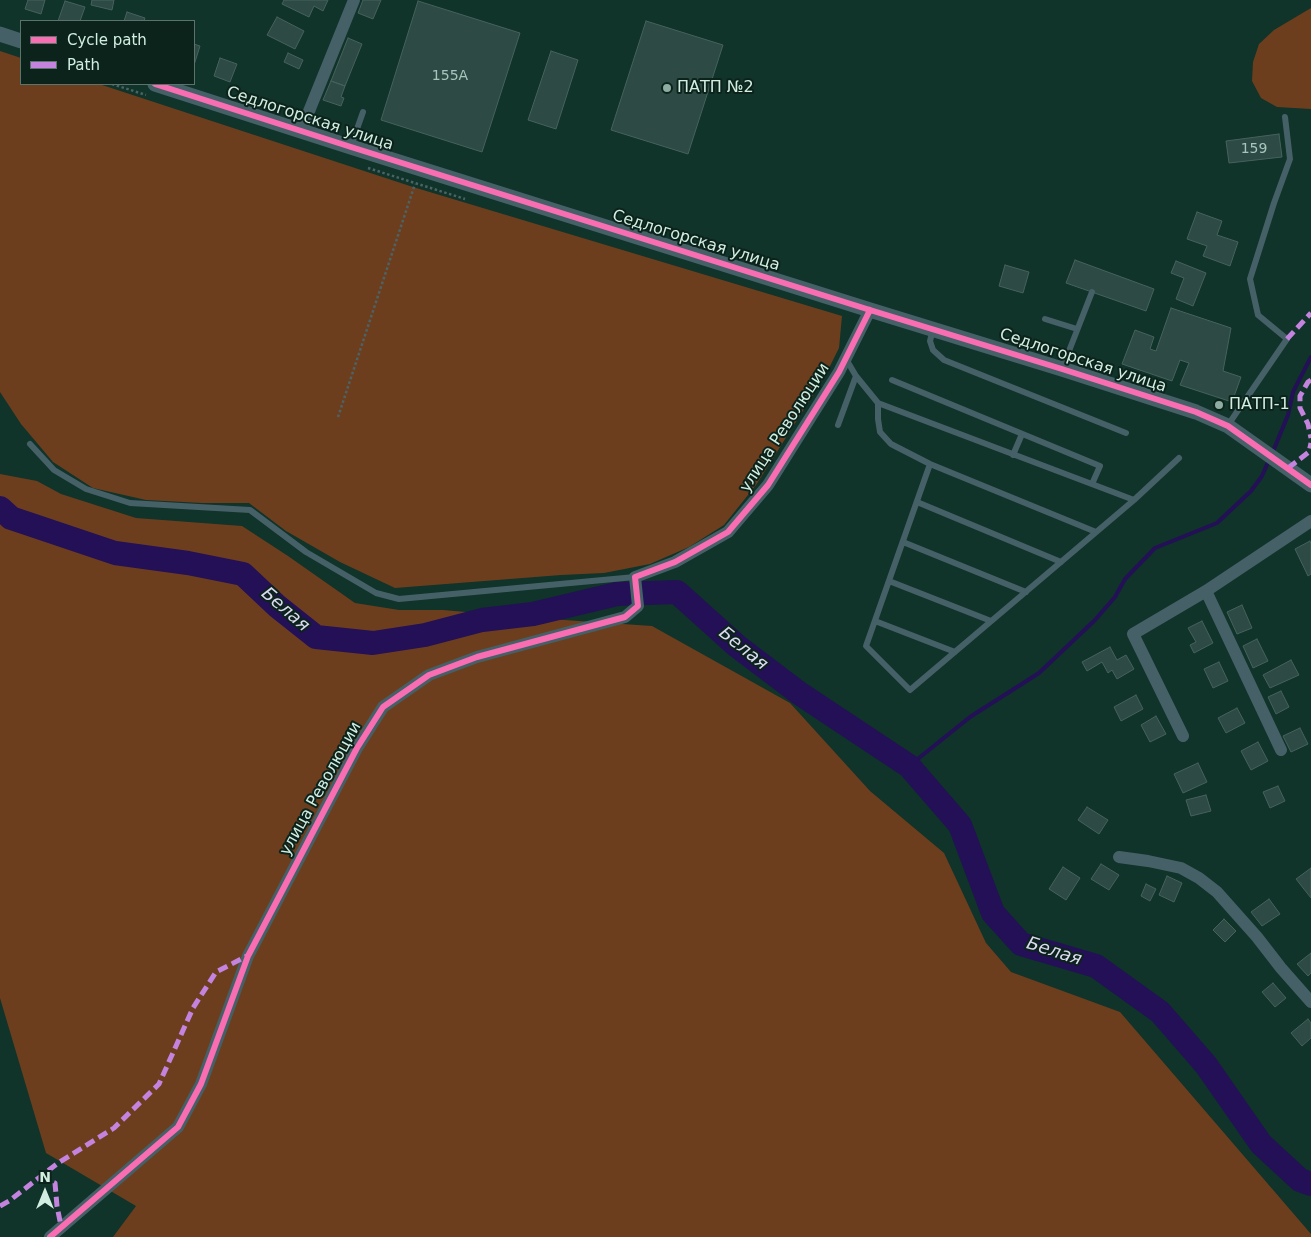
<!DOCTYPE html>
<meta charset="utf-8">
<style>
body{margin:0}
#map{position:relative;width:1311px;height:1237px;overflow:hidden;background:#10332a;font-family:"DejaVu Sans",sans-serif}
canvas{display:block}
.legend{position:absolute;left:20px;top:20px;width:175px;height:65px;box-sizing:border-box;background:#0c231b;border:1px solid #5b746b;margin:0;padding:6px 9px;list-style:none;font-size:15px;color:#d2eee2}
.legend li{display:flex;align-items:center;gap:10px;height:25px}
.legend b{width:25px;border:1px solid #5b746b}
.north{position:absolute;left:20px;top:1167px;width:50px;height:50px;-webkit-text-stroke:4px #0c231b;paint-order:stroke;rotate:0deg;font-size:14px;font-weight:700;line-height:20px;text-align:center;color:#d2eee2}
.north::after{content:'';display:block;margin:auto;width:18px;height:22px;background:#d2eee2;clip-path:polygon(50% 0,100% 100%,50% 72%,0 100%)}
</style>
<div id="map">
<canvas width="1311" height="1237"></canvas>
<ul class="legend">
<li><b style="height:6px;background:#f96db3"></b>Cycle path</li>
<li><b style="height:6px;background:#c483df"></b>Path</li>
</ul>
<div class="north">N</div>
</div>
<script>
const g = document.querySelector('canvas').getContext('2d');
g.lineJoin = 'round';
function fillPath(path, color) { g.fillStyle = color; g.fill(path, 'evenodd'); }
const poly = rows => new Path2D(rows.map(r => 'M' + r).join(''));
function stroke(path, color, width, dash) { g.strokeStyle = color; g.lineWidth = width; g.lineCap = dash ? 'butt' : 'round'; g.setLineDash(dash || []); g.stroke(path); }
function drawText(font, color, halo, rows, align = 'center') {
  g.font = font + ' "DejaVu Sans",sans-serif'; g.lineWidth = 4; g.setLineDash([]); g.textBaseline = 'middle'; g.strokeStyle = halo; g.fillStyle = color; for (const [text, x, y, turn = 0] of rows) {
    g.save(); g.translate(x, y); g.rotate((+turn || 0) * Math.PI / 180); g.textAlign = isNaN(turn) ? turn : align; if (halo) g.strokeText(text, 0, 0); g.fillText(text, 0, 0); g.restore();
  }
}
fillPath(poly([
 [1311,8,1311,109,1277,107,1261,98,1252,81,1253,62,1259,44,1274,30],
 [0,51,21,58,21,84,99,84,413,187,842,316,839,348,825,376,756,485,724,525,689,547,650,564,604,573,561,575,395,588,340,562,286,531,249,503,202,503,146,500,93,488,53,462,21,424,0,392],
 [0,474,37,481,61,494,136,518,242,526,288,556,355,603,399,610,443,610,535,618,652,626,790,703,870,791,944,853,986,943,1011,972,1120,1012,1311,1234,1311,1237,113,1237,136,1206,46,1153,0,998]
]), '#6d3e1e');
stroke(poly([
 [1272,454,1288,415,1293,392,1311,357],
 [909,766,970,717,1039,673,1095,620,1115,597,1125,579,1155,548,1217,523,1251,491,1262,476,1269,460]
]), '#231056', 4);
stroke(poly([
 [0,508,11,518,115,553,188,563,243,574,277,606,316,637,373,643,425,635,482,620,533,614,617,594,677,592,737,646,799,693,909,766,960,825,993,913,1021,944,1096,966,1160,1012,1206,1065,1261,1144,1300,1180,1311,1184]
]), '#231056', 24);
const building = poly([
 [28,0,45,0,41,14,25,9,28,0],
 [92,0,114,0,112,10,91,5,92,0],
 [284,0,328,0,323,11,314,6,309,17,282,4,284,0],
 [363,0,381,0,373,19,358,13,363,0],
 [65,1,85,7,80,21,58,21,65,1],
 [418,1,520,33,482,152,381,120,418,1],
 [127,12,145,18,144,21,124,21,127,12],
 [277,17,304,31,295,49,267,35,277,17],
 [646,21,723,45,688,154,611,130,646,21],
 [348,38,362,44,345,86,331,81,348,38],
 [194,44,200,46,194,65,194,44],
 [551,51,578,60,556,129,528,120,551,51],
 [288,53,303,60,299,69,284,62,288,53],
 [220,58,237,64,230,82,214,76,220,58],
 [331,81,345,86,341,97,344,98,341,106,323,100,331,81],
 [1279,134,1282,157,1229,163,1226,141,1279,134],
 [1197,212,1222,221,1217,235,1238,242,1230,266,1203,256,1207,246,1187,239,1197,212],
 [1075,260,1154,289,1146,311,1066,283,1075,260],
 [1176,261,1206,273,1193,306,1176,299,1184,278,1171,273,1176,261],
 [1005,265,1029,272,1023,293,999,286,1005,265],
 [1171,308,1231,328,1223,371,1241,377,1232,402,1180,385,1189,363,1180,360,1172,381,1122,364,1135,330,1154,337,1150,349,1156,351,1171,308],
 [1310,541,1311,544,1311,574,1308,576,1295,549,1310,541],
 [1242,605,1252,628,1237,634,1227,612,1242,605],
 [1202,621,1213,643,1194,653,1190,645,1196,642,1188,628,1202,621],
 [1257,639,1268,661,1253,668,1243,646,1257,639],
 [1110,647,1117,660,1126,655,1134,669,1117,679,1112,670,1108,673,1102,662,1087,671,1082,662,1110,647],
 [1291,660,1299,675,1270,688,1263,675,1291,660],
 [1219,662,1228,681,1213,688,1204,669,1219,662],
 [1281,691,1289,707,1276,714,1268,697,1281,691],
 [1136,695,1143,709,1121,721,1114,707,1136,695],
 [1237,708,1245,723,1226,733,1218,718,1237,708],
 [1156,716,1166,734,1150,742,1141,725,1156,716],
 [1300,728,1308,744,1291,752,1283,736,1300,728],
 [1258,742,1268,761,1251,770,1241,751,1258,742],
 [1198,763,1207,782,1183,793,1174,774,1198,763],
 [1278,786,1285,801,1270,808,1263,792,1278,786],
 [1206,795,1211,811,1191,816,1186,800,1206,795],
 [1087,807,1108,820,1099,834,1078,820,1087,807],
 [1101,864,1119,875,1109,890,1091,879,1101,864],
 [1063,867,1080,878,1066,900,1049,889,1063,867],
 [1311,868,1311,898,1296,879,1311,868],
 [1167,876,1182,883,1174,902,1159,895,1167,876],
 [1146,884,1156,889,1150,901,1141,896,1146,884],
 [1269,899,1280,914,1262,926,1251,912,1269,899],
 [1224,919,1236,931,1225,942,1213,930,1224,919],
 [1311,953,1311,973,1308,976,1297,964,1311,953],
 [1273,983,1286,998,1275,1007,1262,992,1273,983],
 [1308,1019,1311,1023,1311,1038,1302,1046,1291,1033,1308,1019]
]);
fillPath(building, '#2d4a45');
stroke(building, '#46625d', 1);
stroke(poly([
 [112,84,146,95],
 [368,168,465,199],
 [338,417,415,184]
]), '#4c6365', 2.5, [2.5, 2.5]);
stroke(poly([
 [351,146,363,112],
 [1045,319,1077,329],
 [933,329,930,341,933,350,944,360,1126,433],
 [846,359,856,376,878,403,1134,500],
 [1062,369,1092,292],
 [892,380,1100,466,1092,484],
 [878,403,878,419,880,432,891,444,930,464,1096,532],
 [838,425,856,376],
 [1228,425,1287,339,1258,315,1250,279,1274,203,1290,159,1285,117],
 [30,444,54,470,86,489,130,503,250,510,306,552,376,593,399,599,635,577],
 [1013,455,1022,434],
 [930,464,866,646,910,690,1134,500,1179,458],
 [917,502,1061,562],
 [903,542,1026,592],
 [889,581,991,621],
 [875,621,955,652]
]), '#466067', 6);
stroke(poly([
 [301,131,354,0],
 [1206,591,1281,750],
 [1183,736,1133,634,1206,591,1311,521],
 [1119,857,1148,861,1181,868,1199,878,1217,892,1257,937,1281,968,1311,1002],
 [50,1237,178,1127,201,1084,248,956,357,748,383,707,429,675,477,657,625,617,638,606,635,577,675,562,728,532,768,485,839,372,870,310]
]), '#466067', 12);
stroke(poly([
 [0,34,21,41],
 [155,84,351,147,870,310,1062,369,1196,412,1228,426,1311,485]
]), '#466067', 15);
stroke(poly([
 [1287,339,1311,313],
 [1311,380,1308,382,1300,396,1300,408,1308,424,1311,438],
 [1288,468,1309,452,1311,443],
 [40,1177,55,1183,57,1206,61,1226],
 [0,1206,9,1201,58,1163,114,1128,159,1084,193,1008,216,972,247,956]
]), '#c483df', 5, [10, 5]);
stroke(poly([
 [155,84,351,147,870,310,1062,369,1196,412,1228,426,1311,485],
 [50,1237,178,1127,201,1084,248,956,357,748,383,707,429,675,477,657,625,617,638,606,635,577,675,562,728,532,768,485,839,372,870,310]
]), '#f96db3', 6);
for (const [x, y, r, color] of [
 [667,88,5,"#8eada2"],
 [1219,405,5,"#8eada2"]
]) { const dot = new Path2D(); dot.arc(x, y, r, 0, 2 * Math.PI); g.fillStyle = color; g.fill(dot); stroke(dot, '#0c231b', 2); }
drawText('14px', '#a9c5bb', null, [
 ["155А",450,76],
 ["159",1254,149]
]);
drawText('16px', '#d2eee2', '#0c231b', [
 ["ПАТП №2",677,88],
 ["ПАТП-1",1229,405]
], 'left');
drawText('16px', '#d2eee2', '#0c231b', [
 ["Седлогорская улица",310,119,18],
 ["Седлогорская улица",696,241,17],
 ["Седлогорская улица",1083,361,18],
 ["улица Революции",785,428,-57],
 ["улица Революции",321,789,-61]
]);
drawText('italic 18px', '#dbdaf1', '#0c231b', [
 ["Белая",285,610,41],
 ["Белая",743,649,39],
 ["Белая",1054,952,18]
]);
</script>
